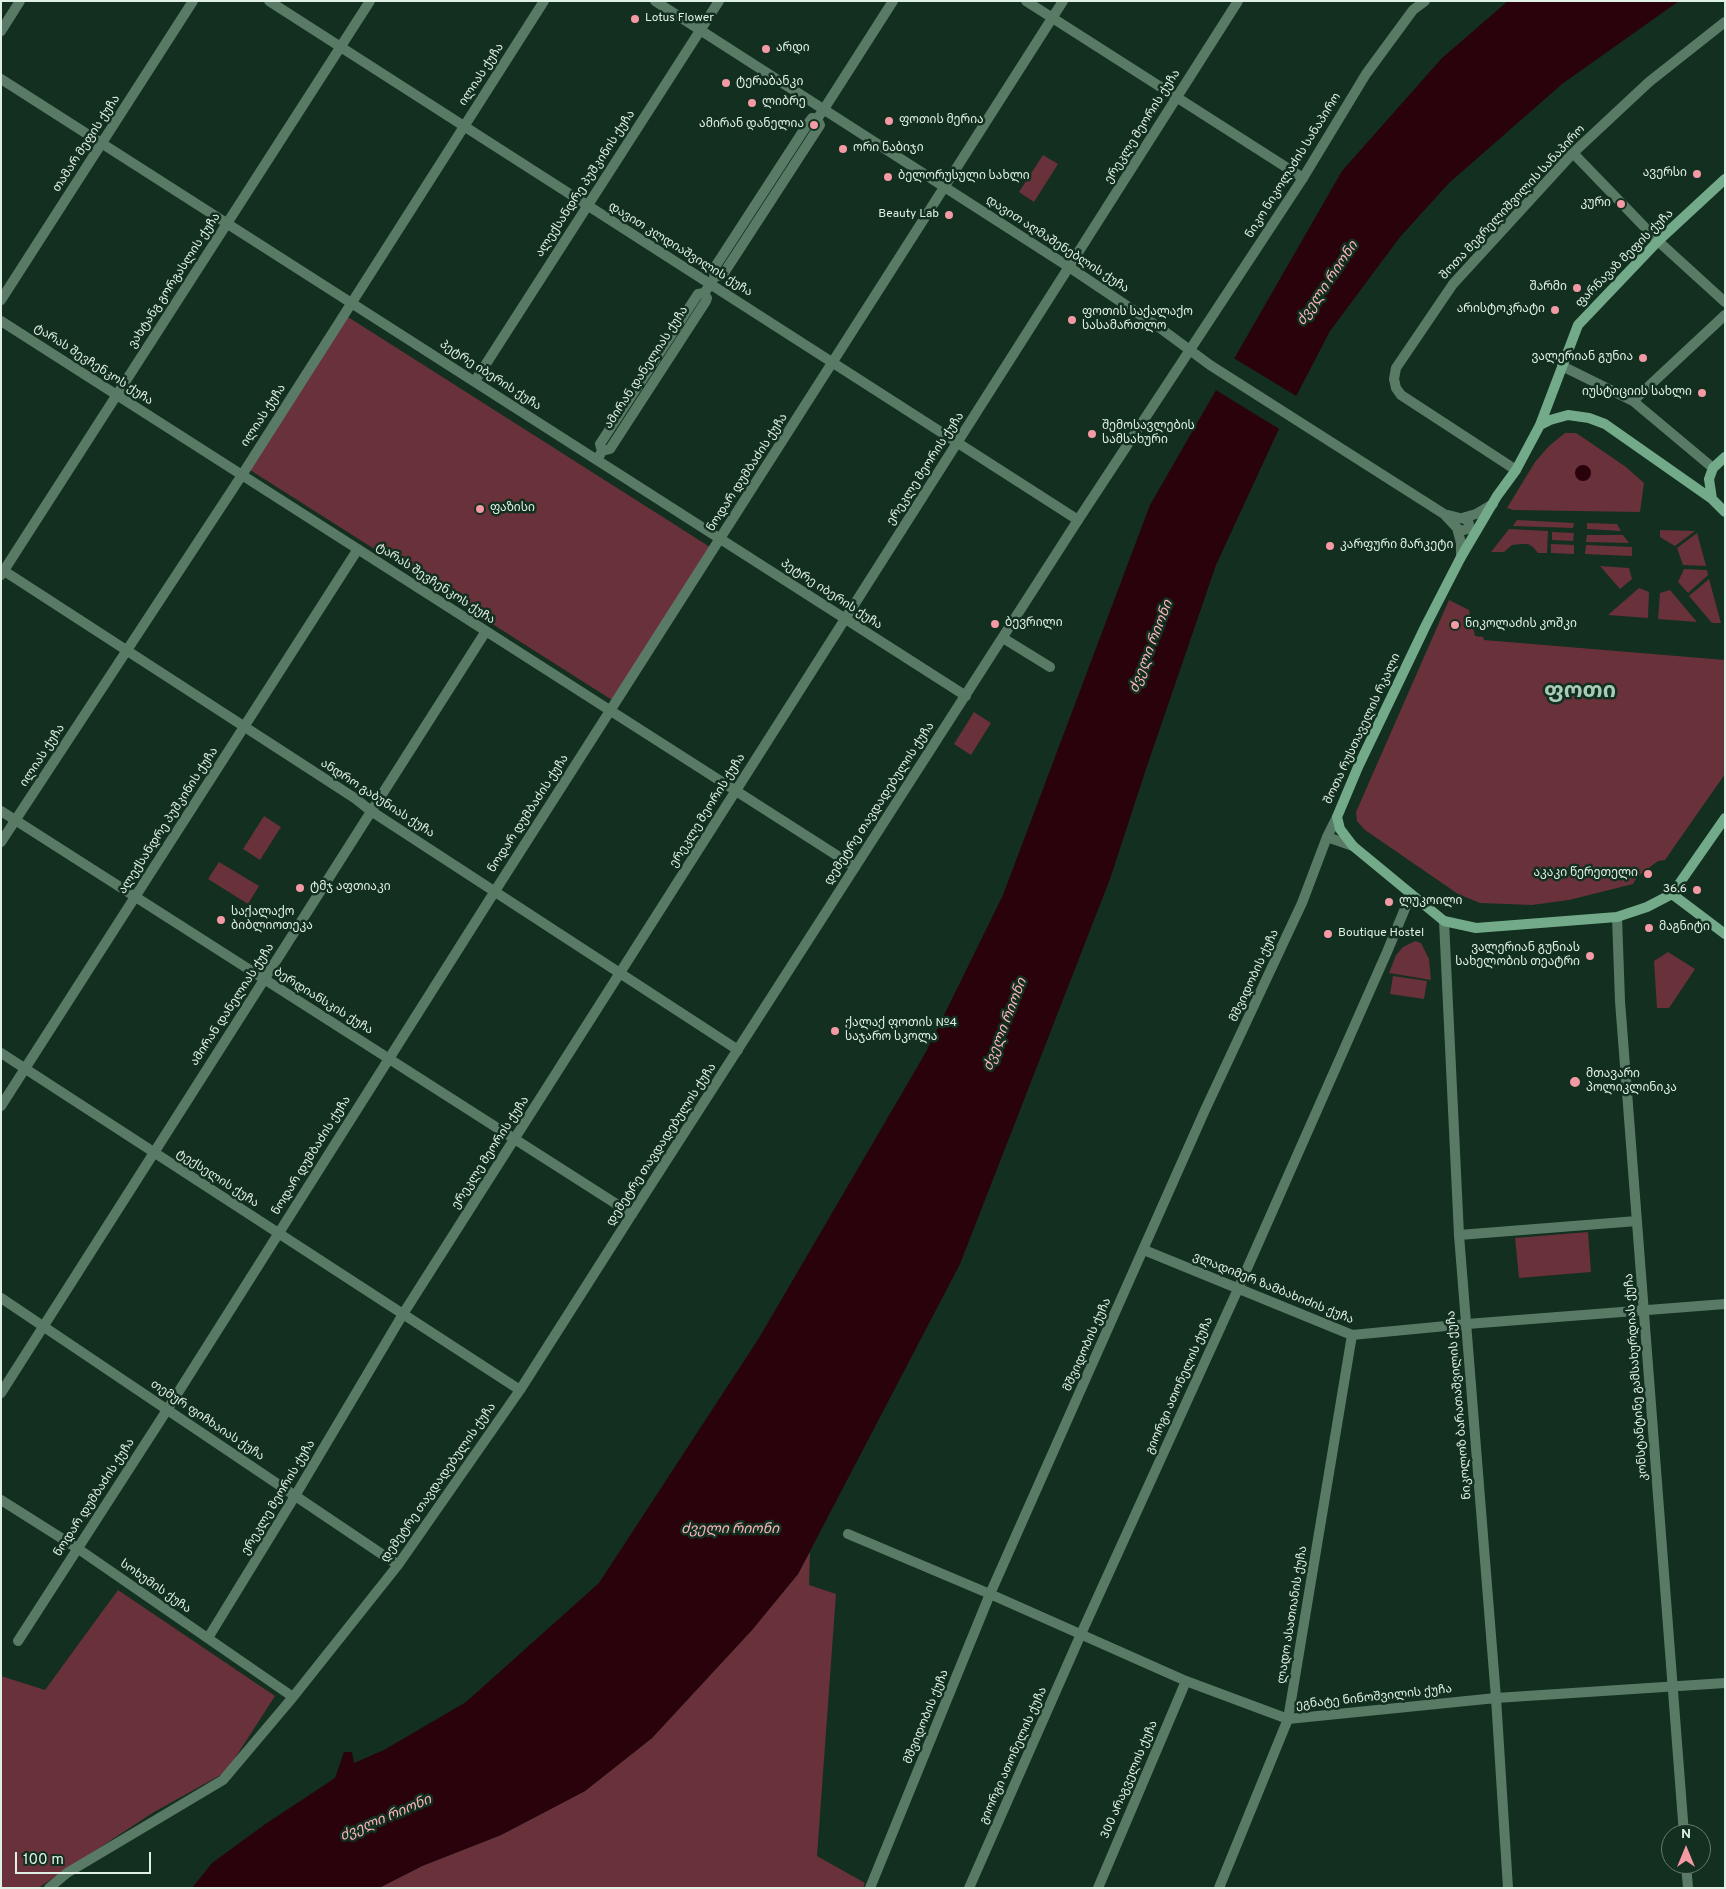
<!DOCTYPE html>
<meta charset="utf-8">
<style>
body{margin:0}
#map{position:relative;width:1726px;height:1889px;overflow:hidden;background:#122f1f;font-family:Overpass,sans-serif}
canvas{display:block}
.frame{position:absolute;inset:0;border:2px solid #dff0e5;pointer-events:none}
.north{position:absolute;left:1661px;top:1824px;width:50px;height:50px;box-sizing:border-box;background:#122f1f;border:1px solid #647c6e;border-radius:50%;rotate:0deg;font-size:14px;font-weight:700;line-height:20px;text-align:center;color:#dff0e5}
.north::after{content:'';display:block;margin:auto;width:18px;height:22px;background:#f49aa5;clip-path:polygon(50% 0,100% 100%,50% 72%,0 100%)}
.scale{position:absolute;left:15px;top:1852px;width:136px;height:22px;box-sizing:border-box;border:2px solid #dff0e5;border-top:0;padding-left:6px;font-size:15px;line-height:18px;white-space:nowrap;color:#dff0e5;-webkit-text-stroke:4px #122f1f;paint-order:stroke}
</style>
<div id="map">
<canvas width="1726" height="1889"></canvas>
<div class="frame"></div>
<div class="north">N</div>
<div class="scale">100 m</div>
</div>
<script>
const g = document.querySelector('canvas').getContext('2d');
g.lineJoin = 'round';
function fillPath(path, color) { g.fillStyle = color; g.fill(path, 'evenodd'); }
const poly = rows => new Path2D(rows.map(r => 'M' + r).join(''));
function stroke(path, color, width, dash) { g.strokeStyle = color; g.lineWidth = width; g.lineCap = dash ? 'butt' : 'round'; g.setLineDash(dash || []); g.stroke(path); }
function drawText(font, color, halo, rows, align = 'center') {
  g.font = font + ' Overpass,"Noto Sans Georgian",sans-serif'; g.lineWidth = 5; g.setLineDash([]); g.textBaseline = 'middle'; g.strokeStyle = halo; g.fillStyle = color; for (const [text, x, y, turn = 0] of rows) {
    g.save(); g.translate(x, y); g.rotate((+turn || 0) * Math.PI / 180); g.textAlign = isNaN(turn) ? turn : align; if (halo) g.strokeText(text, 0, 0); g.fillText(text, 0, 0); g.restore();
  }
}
fillPath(poly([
 [1043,155,1058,164,1034,202,1019,192],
 [348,317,710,547,612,700,250,470],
 [1565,433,1576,433,1588,441,1626,467,1644,483,1640,512,1513,510,1507,508,1535,462,1549,446],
 [1517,520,1574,523,1573,528,1513,526],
 [1587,523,1617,524,1621,531,1587,529],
 [1509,529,1548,531,1547,553,1538,553,1533,547,1528,544,1521,544,1512,545,1504,552,1491,552],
 [1660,530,1695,531,1675,546,1660,537],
 [1552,532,1574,533,1573,541,1552,540],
 [1697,533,1706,566,1683,565,1677,548],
 [1587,535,1623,535,1629,543,1586,542],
 [1551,544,1574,545,1574,554,1551,553],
 [1586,545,1632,547,1632,556,1585,554],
 [1600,566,1629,568,1632,579,1620,589],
 [1684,569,1707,570,1708,575,1688,593,1678,582],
 [1709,579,1721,623,1712,623,1689,596],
 [1639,588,1649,592,1648,618,1608,615],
 [1670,590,1697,622,1658,619,1660,593],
 [1449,600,1469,610,1475,636,1483,637,1484,640,1725,660,1725,774,1665,860,1658,861,1637,877,1633,884,1569,900,1532,905,1480,903,1458,894,1365,830,1357,821,1356,812],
 [974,712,991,723,971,755,954,744],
 [264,816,281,827,260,860,243,849],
 [219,862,259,886,248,904,208,879],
 [1415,941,1421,943,1429,959,1431,980,1389,973,1396,955,1403,947],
 [1668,952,1695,969,1669,1008,1657,1008,1654,961],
 [1393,976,1427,981,1424,999,1390,994],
 [1588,1232,1591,1272,1519,1278,1515,1238],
 [810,1552,809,1585,836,1594,817,1856,865,1883,863,1888,379,1888,422,1866,501,1835,585,1791,652,1738,752,1630,798,1574],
 [118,1590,275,1696,226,1772,154,1812,38,1888,1,1888,1,1676,45,1690]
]), '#69313a');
fillPath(poly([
 [1508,1,1679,1,1562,84,1449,183,1400,237,1330,331,1277,433,1216,565,1146,769,1110,879,960,1264,798,1574,752,1630,652,1738,585,1791,501,1835,422,1866,379,1888,192,1888,212,1863,264,1825,335,1778,344,1752,352,1752,354,1763,384,1750,466,1702,599,1583,759,1338,926,1052,1003,895,1150,505,1342,171,1442,58],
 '1575 473a8 8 0 1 1 16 0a8 8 0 1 1-16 0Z'
]), '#2a020b');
fillPath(poly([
 [1232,357,1298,397,1281,430,1214,389]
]), '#122f1f');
stroke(poly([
 [269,1,1078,520],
 [1026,1,1303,178],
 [1,31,20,1],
 [1,79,966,696],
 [1573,153,1658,241,1725,302],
 [715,276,722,276,820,125,817,119],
 [1,321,855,867],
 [1562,366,1633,401,1713,468],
 [475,381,719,1],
 [1633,401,1725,315],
 [602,451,610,449,706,301,707,298,704,293],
 [597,460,602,451,600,444,698,294,704,293,710,285,715,276,713,270,809,122,812,118,817,119,824,109,893,1],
 [1516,470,1401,395,1396,388,1394,379,1396,368,1453,284,1573,153,1649,82,1725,22],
 [1,569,356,799,371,811,738,1050],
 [1,575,370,1],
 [1003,638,1050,667],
 [1,842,242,475,544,1],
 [1617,917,1620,1001,1684,1834],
 [1,1053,520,1390],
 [1,1106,358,549],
 [1459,1235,1637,1221],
 [1144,1250,1352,1335,1467,1324,1725,1304],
 [1,1298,398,1565],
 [1,1393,486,631],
 [1,1500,77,1548,293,1697],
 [848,1534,990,1594,870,1888],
 [208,1638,295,1496,403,1314,1238,1],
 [18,1641,167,1410,495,891,1063,1],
 [1686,1864,1688,1888],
 [49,1888,67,1873,223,1780,293,1697,398,1565,520,1390,632,1214],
 [969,1888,1081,1634,1238,1289,1387,952,1411,894],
 [1098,1888,1186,1681],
 [1219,1888,1288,1719,1352,1335]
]), '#597b66', 10);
stroke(poly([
 [655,1,1069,267,1160,328,1210,365,1444,514,1460,531,1468,529,1469,525,1468,520,1444,514],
 [1,300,193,1],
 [1462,518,1476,514,1493,504],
 [1457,528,1461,543,1461,557],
 [1,811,632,1214,1078,520,1303,178,1366,74,1413,10,1425,1],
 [1337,817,1327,837,1302,903,1205,1110,990,1594,1186,1681,1288,1719,1496,1698,1725,1683],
 [1327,837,1353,846],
 [1444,921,1459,1235,1496,1698,1508,1888]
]), '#597b66', 10);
stroke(poly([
 [1725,179,1658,241,1578,325,1540,425,1516,470,1497,496,1461,557,1426,625,1358,767,1337,817,1340,829,1353,846,1444,921,1476,928,1617,917,1647,907,1672,894,1725,818],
 [1540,425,1550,420,1568,415,1589,418,1605,424,1712,499,1725,512],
 [1712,499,1709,479,1713,468,1725,457],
 [1672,894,1725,934]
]), '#73aa8a', 10);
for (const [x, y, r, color] of [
 [635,19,5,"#f49aa5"],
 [766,49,5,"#f49aa5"],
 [726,83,5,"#f49aa5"],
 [752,103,5,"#f49aa5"],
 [889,121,5,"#f49aa5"],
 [814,125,5,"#f49aa5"],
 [843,149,5,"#f49aa5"],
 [1697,174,5,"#f49aa5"],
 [888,177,5,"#f49aa5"],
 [1621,204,5,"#f49aa5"],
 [949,215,5,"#f49aa5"],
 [1577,288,5,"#f49aa5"],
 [1555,310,5,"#f49aa5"],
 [1072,320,5,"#f49aa5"],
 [1643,358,5,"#f49aa5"],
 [1702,393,5,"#f49aa5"],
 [1092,434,5,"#f49aa5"],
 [480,509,5,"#f49aa5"],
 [1330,546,5,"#f49aa5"],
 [995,624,5,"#f49aa5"],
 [1455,625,5,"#f49aa5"],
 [1648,874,5,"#f49aa5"],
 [300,888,5,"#f49aa5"],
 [1697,890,5,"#f49aa5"],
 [1389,902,5,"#f49aa5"],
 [221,920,5,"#f49aa5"],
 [1649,928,5,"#f49aa5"],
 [1328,934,5,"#f49aa5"],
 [1590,956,5,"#f49aa5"],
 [835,1031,5,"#f49aa5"],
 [1575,1082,6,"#f49aa5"]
]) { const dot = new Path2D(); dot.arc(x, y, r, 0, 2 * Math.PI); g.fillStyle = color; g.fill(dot); stroke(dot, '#122f1f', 2); }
drawText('12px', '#dff0e5', '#122f1f', [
 ["Lotus Flower",645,19],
 ["არდი",776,49],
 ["ტერაბანკი",736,83],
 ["ლიბრე",762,103],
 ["ფოთის მერია",899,121],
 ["ამირან დანელია",804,125,"right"],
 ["ორი ნაბიჯი",853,149],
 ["ავერსი",1687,174,"right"],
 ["ბელორუსული სახლი",898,177],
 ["კური",1611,204,"right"],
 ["Beauty Lab",939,215,"right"],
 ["შარმი",1567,288,"right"],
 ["არისტოკრატი",1545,310,"right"],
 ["ფოთის საქალაქო",1082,313],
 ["სასამართლო",1082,327],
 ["ვალერიან გუნია",1633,358,"right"],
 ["იუსტიციის სახლი",1692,393,"right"],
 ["შემოსავლების",1102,427],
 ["სამსახური",1102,441],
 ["ფაზისი",490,509],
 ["კარფური მარკეტი",1340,546],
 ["ბევრილი",1005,624],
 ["ნიკოლაძის კოშკი",1465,625],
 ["აკაკი წერეთელი",1638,874,"right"],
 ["ტმჯ აფთიაკი",310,888],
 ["36.6",1687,890,"right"],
 ["ლუკოილი",1399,902],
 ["საქალაქო",231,913],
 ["ბიბლიოთეკა",231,927],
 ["მაგნიტი",1659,928],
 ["Boutique Hostel",1338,934],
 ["ვალერიან გუნიას",1580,949,"right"],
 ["სახელობის თეატრი",1580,963,"right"],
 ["ქალაქ ფოთის №4",845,1024],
 ["საჯარო სკოლა",845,1038],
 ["მთავარი",1586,1075],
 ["პოლიკლინიკა",1586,1089]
], 'left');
drawText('12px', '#dff0e5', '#122f1f', [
 ["ილიას ქუჩა",482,75,-57],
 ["ერეკლე მეორის ქუჩა",1143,127,-58],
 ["თამარ მეფის ქუჩა",87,144,-57],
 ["ნიკო ნიკოლაძის სანაპირო",1294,166,-58],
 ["ალექსანდრე პუშკინის ქუჩა",586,184,-57],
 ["შოთა მეგრელიშვილის სანაპირო",1513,203,-47],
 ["დავით აღმაშენებლის ქუჩა",1057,245,33],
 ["დავით კლდიაშვილის ქუჩა",680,250,32],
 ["ფარნავაზ მეფის ქუჩა",1625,259,-45],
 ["ვახტანგ გორგასლის ქუჩა",175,281,-57],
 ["ტარას შევჩენკოს ქუჩა",93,365,33],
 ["ამირან დანელიას ქუჩა",647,368,-57],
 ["პეტრე იბერის ქუჩა",490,376,33],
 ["ილიას ქუჩა",264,416,-57],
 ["ერეკლე მეორის ქუჩა",926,469,-57],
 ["ნოდარ დუმბაძის ქუჩა",748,473,-57],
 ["ტარას შევჩენკოს ქუჩა",435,584,33],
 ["პეტრე იბერის ქუჩა",831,595,33],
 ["შოთა რუსთაველის რკალი",1363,729,-65],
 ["ილიას ქუჩა",43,756,-57],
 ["ანდრო გაბუნიას ქუჩა",377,799,33],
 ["დემეტრე თავდადებულის ქუჩა",880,804,-57],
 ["ერეკლე მეორის ქუჩა",708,811,-58],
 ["ნოდარ დუმბაძის ქუჩა",529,814,-57],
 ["ალექსანდრე პუშკინის ქუჩა",169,821,-57],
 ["მშვიდობის ქუჩა",1255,976,-65],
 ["ბერდიანსკის ქუჩა",323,1002,32],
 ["ამირან დანელიას ქუჩა",233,1005,-57],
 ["დემეტრე თავდადებულის ქუჩა",662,1145,-57],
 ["ერეკლე მეორის ქუჩა",491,1153,-57],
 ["ნოდარ დუმბაძის ქუჩა",312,1156,-58],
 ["ტექსელის ქუჩა",217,1179,33],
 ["ვლადიმერ ზამბახიძის ქუჩა",1273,1289,22],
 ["მშვიდობის ქუჩა",1088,1345,-66],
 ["კონსტანტინე გამსახურდიას ქუჩა",1637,1377,-94],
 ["გიორგი ათონელის ქუჩა",1180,1386,-66],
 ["ნიკოლოზ ბარათაშვილის ქუჩა",1460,1405,-95],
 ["თემურ ფიჩხაიას ქუჩა",207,1421,34],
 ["დემეტრე თავდადებულის ქუჩა",439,1483,-55],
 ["ნოდარ დუმბაძის ქუჩა",95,1498,-57],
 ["ერეკლე მეორის ქუჩა",279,1498,-59],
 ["სოხუმის ქუჩა",155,1587,35],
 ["ლადო ასათიანის ქუჩა",1293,1615,-81],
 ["ეგნატე ნინოშვილის ქუჩა",1374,1698,-6],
 ["მშვიდობის ქუჩა",927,1717,-68],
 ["გიორგი ათონელის ქუჩა",1014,1756,-66],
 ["300 არაგველის ქუჩა",1130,1780,-67]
]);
drawText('italic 14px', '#fdb5bc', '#122f1f', [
 ["ძველი რიონი",1328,284,-56],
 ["ძველი რიონი",1152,647,-69],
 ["ძველი რიონი",1006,1025,-69],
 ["ძველი რიონი",730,1530],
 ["ძველი რიონი",386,1819,-23]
]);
drawText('bold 22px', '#a9cbb6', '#122f1f', [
 ["ფოთი",1580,693]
]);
</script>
